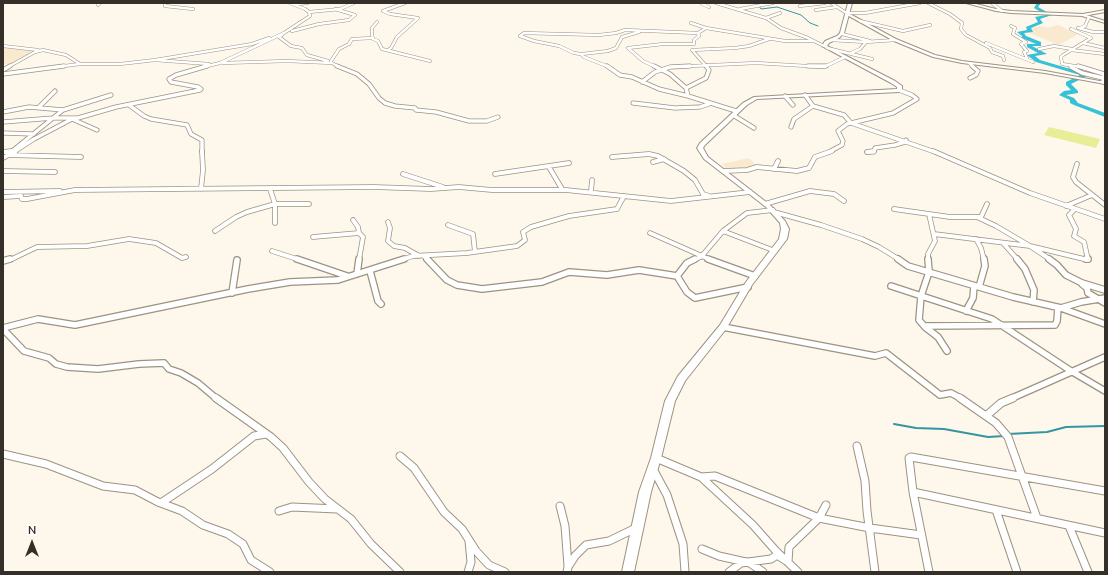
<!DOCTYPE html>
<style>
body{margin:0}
#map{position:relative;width:1108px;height:575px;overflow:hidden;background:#fef7eb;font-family:"Nunito Sans",sans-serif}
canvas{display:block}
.frame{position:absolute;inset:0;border:4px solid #342f28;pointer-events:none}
.north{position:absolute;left:12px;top:523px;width:40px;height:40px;-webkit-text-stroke:3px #fff;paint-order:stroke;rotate:0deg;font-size:11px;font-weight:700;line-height:16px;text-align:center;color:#342f28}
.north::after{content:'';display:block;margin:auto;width:14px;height:18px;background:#342f28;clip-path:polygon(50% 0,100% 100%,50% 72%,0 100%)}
</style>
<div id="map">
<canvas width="1108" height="575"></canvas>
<div class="frame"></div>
<div class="north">N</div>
</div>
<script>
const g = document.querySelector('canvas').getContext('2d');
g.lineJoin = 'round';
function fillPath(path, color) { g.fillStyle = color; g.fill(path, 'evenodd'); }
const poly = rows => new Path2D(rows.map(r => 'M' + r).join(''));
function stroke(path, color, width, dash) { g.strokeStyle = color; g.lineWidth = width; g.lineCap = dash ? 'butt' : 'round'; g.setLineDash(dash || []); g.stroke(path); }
fillPath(poly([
 [1058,25,1078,34,1059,45,1029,33,1032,32,1031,28,1039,26,1047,28],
 [3,48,36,50,11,64,3,64],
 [749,158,757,166,728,170,722,164]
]), '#f9e9ce');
fillPath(poly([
 [1049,127,1100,139,1096,148,1044,135]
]), '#e7ee97');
stroke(poly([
 [757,3,761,9,777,7,801,15,810,23,818,26]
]), '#3595a2', 1);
stroke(poly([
 [894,424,916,428,944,429,988,437,1004,436],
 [1008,434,1047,432,1066,427,1105,426]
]), '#3595a2', 2);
fillPath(poly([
 [1037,3,1041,3,1038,7,1052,15,1040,19,1043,23,1031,28,1033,32,1024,33,1026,36,1041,42,1041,46,1032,46,1047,54,1035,56,1040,60,1087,74,1087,76,1071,84,1078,91,1078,93,1066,95,1074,98,1078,103,1105,113,1105,117,1074,105,1070,103,1070,100,1059,95,1064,91,1071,90,1066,85,1066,82,1080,75,1036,62,1027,55,1038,53,1027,47,1027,44,1036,44,1022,38,1022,36,1017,32,1027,30,1026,27,1038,22,1035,17,1046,15,1034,8,1037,3]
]), '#35c1d7');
const streetFar4 = poly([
 [165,3,165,6,193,9],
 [704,3,702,4,709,7],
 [716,3,766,18,781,28,808,38,824,46],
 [831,3,848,14],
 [928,3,950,14,962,23,961,29,966,35,990,48,992,52,1003,56,1004,60],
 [992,3,1002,11],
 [297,4,308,3],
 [98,5,100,3],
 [800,6,825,3],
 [740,9,773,3],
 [816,10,837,7],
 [309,12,340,9,354,3],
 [848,13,865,13,920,3],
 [766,18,780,13],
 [860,21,903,31,930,25],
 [377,22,372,28,372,35,373,39,378,41,382,49,430,61],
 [691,23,706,28,785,41,814,41],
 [1011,26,1015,28,1013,34,1026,42,1021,44,1027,51,1024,52,1027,58],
 [1078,28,1093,32,1105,32],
 [1080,28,1085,26,1089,17],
 [1071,29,1091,38,1063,55,1061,57,1062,64,1081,67],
 [292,31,319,24,349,20,355,15,335,9],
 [842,34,870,41],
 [282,35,279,37,291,46,302,48,307,55,328,61],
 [831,40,866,42],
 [986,43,1033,62],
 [1083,43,1105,48],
 [3,46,38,50],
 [827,48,872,59],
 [1039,49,1054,46,1072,49],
 [388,50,391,48,397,37,418,18,390,14,383,11,405,3],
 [1071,50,1105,54],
 [851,53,860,49,866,42,895,40],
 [582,54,608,51,616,48,622,37,639,32],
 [155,60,252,44,269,38],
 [331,61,339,49,349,44,352,39,373,38],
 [223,63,287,61,332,63,339,67],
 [969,63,974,67],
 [8,67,35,52,43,50,66,55,80,64,120,64,155,60,209,64],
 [56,67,80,64],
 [203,67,220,63,284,33,310,16,309,12,305,9,290,3],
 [609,67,584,57,581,54,574,53,559,46,534,41,520,36,524,33,599,35,616,33,625,30,698,33,706,28],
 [656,67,643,61,628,48,663,44,694,44,694,40,699,36,698,33],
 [670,67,756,63,824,67,845,57],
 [707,67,692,50,735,48,749,46,769,39]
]);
const streetFar3 = poly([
 [337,66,357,74,369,84,379,98,385,103,395,106,415,108,416,110,436,112,469,121,487,121,498,117],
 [607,66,620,75,632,77,659,89,688,96,736,111],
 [654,66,670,74,686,88,688,96],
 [808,66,826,66],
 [1078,66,1104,74,1103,82],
 [1071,67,1082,73,1103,78],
 [3,70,10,66],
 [3,74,64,66],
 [970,78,976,75,978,71,972,66],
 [642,82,655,72,670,67,690,66],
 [686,88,706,78,709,70,706,66],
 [805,95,813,106,844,115,851,123,935,152],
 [785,96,793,105],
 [633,103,675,108,700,107,709,104],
 [129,105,144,116,151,119,187,125,191,134,202,140,202,152],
 [39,107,55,91],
 [63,110,111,95],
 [3,112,29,107,63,110,53,118,3,122],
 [733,115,754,128],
 [791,127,794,119,813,106],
 [3,133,34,134],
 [3,152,11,152,53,118,78,118,116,107,200,90,201,89,198,87,171,82,169,79,176,75,207,66],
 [14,152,34,139,72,119,97,130],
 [829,152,842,145,843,141,838,131,847,124,893,113,917,99,912,95,899,90],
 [867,152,874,152,875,148,895,145,905,142,906,140]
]);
const streetFar2 = poly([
 [933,151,1030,193,1105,219],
 [3,152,12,151],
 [867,152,874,151],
 [8,155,81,157],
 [612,157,649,154,658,156,684,171,695,180,703,194,709,196],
 [3,158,16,151],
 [653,162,664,159],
 [1077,164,1073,177,1076,182,1105,205],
 [549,167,562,189],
 [774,169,778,161],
 [3,171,55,172],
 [725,171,747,170,757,167,797,171,809,168,815,157,832,151],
 [403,174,443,187],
 [495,174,569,163],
 [201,189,203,170,202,151],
 [270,189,275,204,275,223],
 [3,192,60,191],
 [591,192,592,180],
 [3,197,21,196,22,199,27,199,75,190,374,187,431,189,459,187,492,190,566,190,671,201,750,192],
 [765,204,810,191,834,194,844,201],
 [1066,206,1092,195],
 [894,209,950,217,977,217,996,226,1030,246,1051,260],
 [774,212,821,225,862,239,879,247,900,260],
 [978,217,981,217,987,204],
 [353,220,358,227,359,233],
 [388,222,390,228,388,241,394,246,405,248,419,256],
 [448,225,473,234,475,252],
 [215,231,236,217,247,212,275,204,309,204],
 [723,231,775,251],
 [650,233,711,260],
 [934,234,1030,246,1088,260,1084,242,1074,236,1076,229,1069,215,1075,209],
 [313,237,359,233,363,237,359,260],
 [976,239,981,248,984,260],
 [1003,243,1018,260],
 [272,251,300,260],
 [424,256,428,260],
 [5,260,12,259,37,247,87,246,129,239,156,243,182,258,186,257],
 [401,260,413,256,467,253,517,246,525,240,523,232,531,227,569,216,617,209,624,196],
 [693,260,701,257,723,231,747,213,773,210],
 [928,260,928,254,935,241,929,214]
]);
const streetFar1 = poly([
 [297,259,347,276],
 [427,259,447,280,457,285,482,289,542,282,569,272,607,275,639,270,677,276,687,263,695,259],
 [708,259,755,276],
 [898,259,908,266,1013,297,1061,308,1105,324],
 [928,259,929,272,921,296,919,320,925,327,938,337,947,351],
 [1017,259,1025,269,1034,290,1033,302],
 [1049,259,1057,265,1066,275,1082,283,1105,290],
 [1086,259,1088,259],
 [3,261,10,259],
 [370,271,378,301,381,304],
 [357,274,359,259],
 [677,276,687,292,695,298,748,287],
 [1082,284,1087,288,1088,293,1105,303],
 [891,286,992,319,1071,371,1105,391],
 [979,287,985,266,984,259],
 [232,293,237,260],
 [1061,308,1081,302,1105,298],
 [966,311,973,298,974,286],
 [925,326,1055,325,1057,321,1058,308],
 [723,327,875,356,886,353,940,395,951,393,962,399],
 [3,328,38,319,75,325,248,289,290,282,338,280,404,259],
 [3,329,24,351,49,358,56,364,67,367,98,369,139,364,164,363,169,369,181,373,198,383,217,399],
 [1010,399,1105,357]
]);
const street = poly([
 [216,398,271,437,283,448,309,482,325,499,351,519,371,544,400,572],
 [960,398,996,423,1008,437,1037,518],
 [986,416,1001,403,1013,398],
 [857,446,865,481,867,511,875,572],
 [3,454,46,464,103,486,135,490,158,502,182,511,203,525,228,534,243,544,251,560,270,572],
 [400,456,414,468,444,512,462,529,476,551,489,565,505,572],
 [656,458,701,477,715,476,819,518,870,528,921,535],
 [653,469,667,495,683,544,685,572],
 [701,477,753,525,776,551,798,572],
 [913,492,1105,533],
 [161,503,212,469,254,436,266,434],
 [560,506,565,526,568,566],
 [996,510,1017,572],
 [279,511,292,507,337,509],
 [1069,526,1088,572],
 [702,549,719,556,750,563,763,572],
 [468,572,471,562,469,541],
 [567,572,568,567,575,556,586,545,609,541,636,528],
 [729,572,741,563,771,559,777,555,788,562,789,547,819,518,826,505],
 [929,572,913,492,909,458,911,457,1105,491]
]);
const secondary = poly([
 [848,13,896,39,935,55,962,61,1045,71,1105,82,1105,84,1045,73,962,63,933,57,894,41,847,15,848,13],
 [1083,14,1105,21,1105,23,1082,16,1083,14]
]);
const primary = poly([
 [848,3,852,3,844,33,839,38,829,43,827,46,895,81,902,86,902,90,899,92,757,99,747,105,705,145,703,148,708,157,770,205,785,221,789,229,787,239,752,285,726,329,685,381,675,401,661,458,651,492,634,572,622,572,639,492,651,458,665,401,678,376,720,325,746,282,779,239,781,229,780,223,766,207,704,159,697,148,700,143,743,103,754,97,897,89,897,87,891,83,822,46,825,41,837,36,840,33,848,3],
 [966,3,972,3,996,9,1011,11,1083,14,1105,10,1105,12,1083,16,1011,13,996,11,966,3]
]);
stroke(streetFar4, '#9d9380', 3.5);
stroke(streetFar3, '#9d9380', 5);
stroke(streetFar2, '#9d9380', 5.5);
stroke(streetFar1, '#9d9380', 8);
stroke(street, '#9d9380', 9);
stroke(secondary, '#9d9380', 2);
stroke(primary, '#9d9380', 2);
stroke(streetFar4, '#fff', 2.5);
stroke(streetFar3, '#fff', 3.5);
stroke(streetFar2, '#fff', 4);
stroke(streetFar1, '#fff', 5.5);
stroke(street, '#fff', 7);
fillPath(secondary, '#fff');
fillPath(primary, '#fff');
</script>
